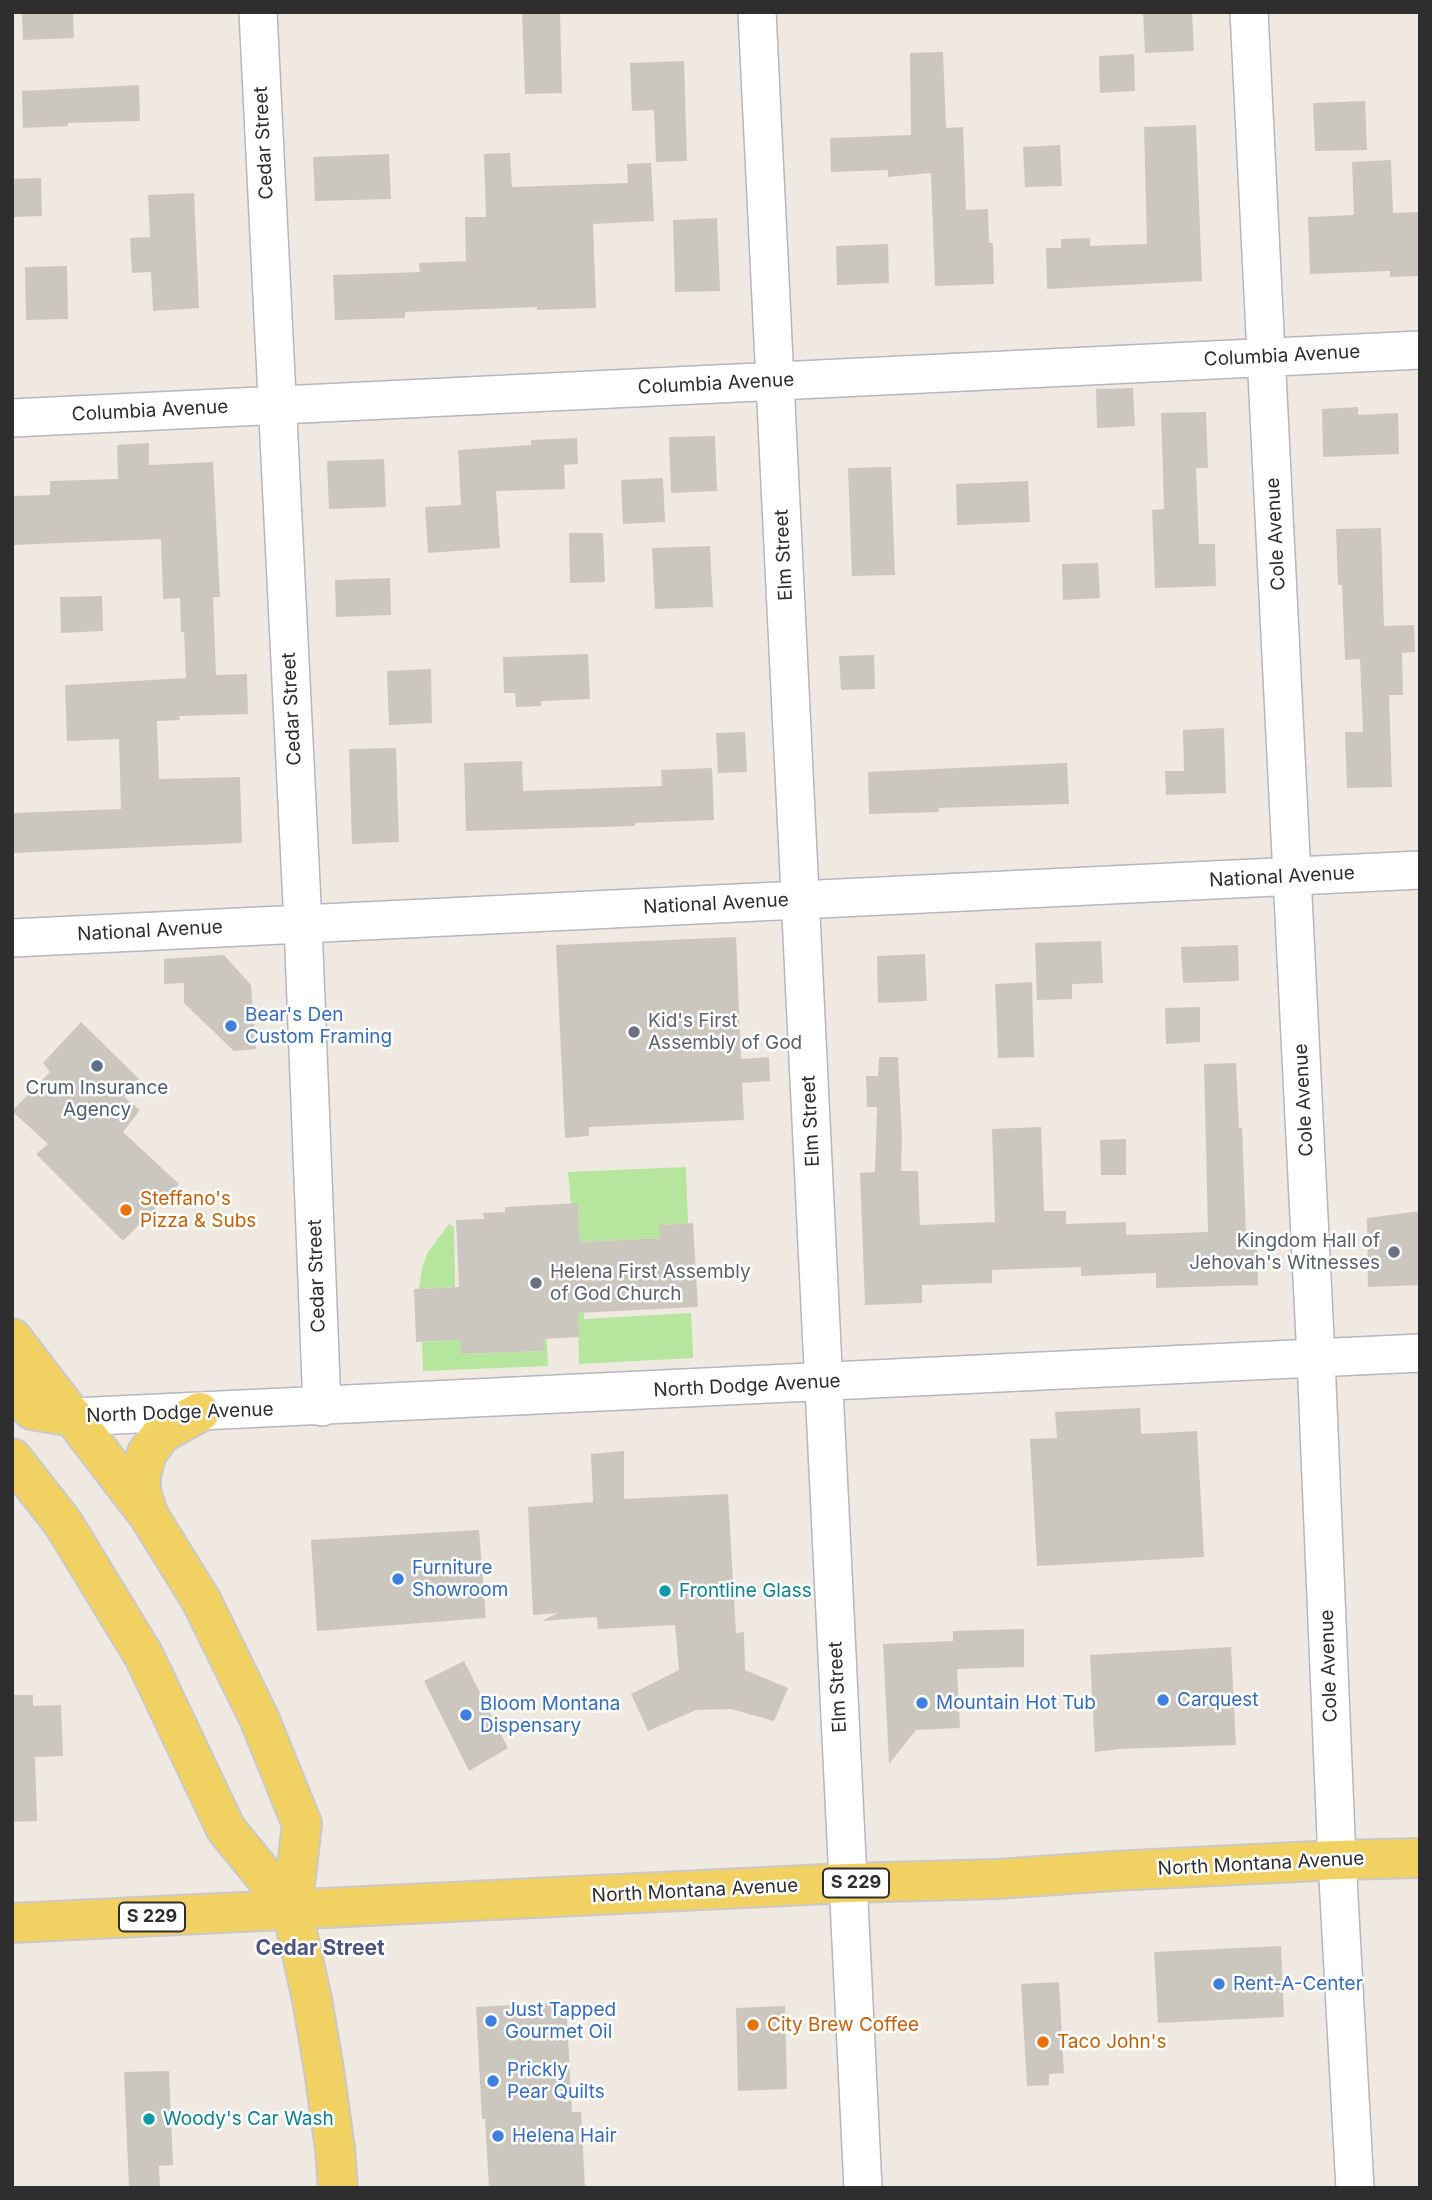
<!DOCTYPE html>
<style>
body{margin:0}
#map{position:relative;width:1432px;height:2200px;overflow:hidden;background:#efe9e1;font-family:Inter,sans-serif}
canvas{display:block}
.frame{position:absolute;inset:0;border:14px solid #2e2e2e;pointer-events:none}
</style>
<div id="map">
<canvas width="1432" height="2200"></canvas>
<div class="frame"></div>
</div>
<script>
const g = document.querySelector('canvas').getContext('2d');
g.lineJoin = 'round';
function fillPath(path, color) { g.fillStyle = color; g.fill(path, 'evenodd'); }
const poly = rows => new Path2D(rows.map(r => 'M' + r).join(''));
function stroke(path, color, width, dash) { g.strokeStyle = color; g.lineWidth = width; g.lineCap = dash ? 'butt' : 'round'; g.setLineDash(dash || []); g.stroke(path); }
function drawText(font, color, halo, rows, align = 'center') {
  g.font = font + ' Inter,sans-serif'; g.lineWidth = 5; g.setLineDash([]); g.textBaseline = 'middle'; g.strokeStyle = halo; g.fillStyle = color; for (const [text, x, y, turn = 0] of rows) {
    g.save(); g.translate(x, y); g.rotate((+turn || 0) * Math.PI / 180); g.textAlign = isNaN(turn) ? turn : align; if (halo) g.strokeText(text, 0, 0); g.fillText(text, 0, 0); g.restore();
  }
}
fillPath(poly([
 [686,1167,688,1223,660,1225,660,1238,580,1242,578,1204,571,1204,568,1172],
 [449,1224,454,1227,455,1287,419,1289,422,1268,428,1252],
 [578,1313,584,1313,584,1319,691,1313,693,1358,579,1364],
 [543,1327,546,1327,548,1366,423,1371,422,1342,461,1340,462,1354,543,1351]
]), '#b6e59e');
fillPath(poly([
 [22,12,73,12,74,38,23,40],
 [522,12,560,12,562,93,525,94],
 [1143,12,1192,12,1194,51,1145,53],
 [943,52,946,128,963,127,966,210,988,209,989,243,993,243,994,284,935,286,931,173,888,177,888,170,831,172,830,138,911,135,910,53],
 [1134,54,1135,91,1100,93,1099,56],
 [684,61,687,161,656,162,654,110,632,111,630,63],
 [139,85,140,121,68,123,68,126,23,128,22,91],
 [1365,101,1367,150,1315,151,1313,103],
 [1196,125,1202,281,1047,289,1046,248,1061,248,1061,239,1090,238,1090,246,1147,244,1144,127],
 [1060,145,1062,186,1025,187,1023,147],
 [510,153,512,187,628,183,627,164,651,163,654,221,593,224,596,308,537,310,537,307,405,312,405,318,335,320,333,275,420,272,419,263,466,261,465,217,486,217,484,154],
 [389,154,391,199,315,201,313,157],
 [1391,160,1393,213,1420,212,1420,276,1390,277,1390,271,1310,274,1308,217,1354,215,1352,162],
 [41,178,42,216,12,217,12,179],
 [194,193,199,308,153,311,151,272,132,273,130,238,150,237,148,195],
 [717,218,720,291,675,292,673,220],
 [888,244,889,283,837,285,836,246],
 [67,266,68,319,26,320,25,267],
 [1133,388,1135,426,1097,428,1096,389],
 [1358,407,1358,415,1398,413,1399,454,1323,457,1322,409],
 [1206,412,1208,468,1196,468,1199,544,1215,544,1216,586,1155,588,1152,510,1164,509,1161,413],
 [715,436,717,491,671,493,669,437],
 [577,438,578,464,564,465,565,489,496,491,500,548,428,553,425,507,461,505,458,450,531,445,531,440],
 [149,443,149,465,213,462,220,597,213,597,216,675,247,674,248,714,179,716,180,720,157,721,159,779,240,777,242,843,12,853,12,813,121,809,119,739,67,741,65,685,186,678,184,632,181,632,180,598,163,599,161,539,12,545,12,496,50,495,50,481,118,479,117,445],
 [384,459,386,507,329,509,327,461],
 [891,467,895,575,852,576,848,468],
 [663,478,665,522,623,524,621,480],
 [1028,481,1030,522,957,525,956,484],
 [1381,528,1384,626,1414,625,1415,652,1402,653,1403,695,1389,695,1392,787,1347,788,1345,732,1363,732,1360,659,1345,660,1342,585,1338,585,1336,529],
 [569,533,603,533,605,582,570,583],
 [710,546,713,607,655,609,652,548],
 [1098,563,1100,598,1063,600,1062,564],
 [390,578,391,615,336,617,335,580],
 [102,596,103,631,61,633,60,597],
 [588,654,590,699,541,701,541,706,516,707,515,693,504,693,503,657],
 [874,655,875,689,841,690,839,656],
 [431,669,432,723,389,725,387,671],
 [1224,728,1226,793,1166,795,1165,771,1184,771,1183,730],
 [745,732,747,772,718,773,716,733],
 [396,748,399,842,352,844,349,749],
 [522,761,523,791,662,786,661,770,712,768,714,820,635,823,635,826,466,831,464,763],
 [1067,763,1069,804,938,808,939,812,869,814,868,772],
 [736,937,741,1059,769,1057,770,1081,742,1083,744,1120,589,1127,589,1136,565,1138,556,945],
 [1101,941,1103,983,1072,984,1072,999,1037,1000,1035,943],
 [1238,945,1239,981,1183,983,1181,947],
 [925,954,927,1001,878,1003,877,956],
 [224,955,251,985,256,1049,234,1051,184,1003,184,983,164,984,164,959],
 [1032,982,1034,1057,998,1058,995,984],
 [1200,1007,1200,1042,1166,1044,1165,1008],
 [81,1022,139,1079,124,1097,140,1110,123,1132,179,1184,123,1241,36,1154,48,1144,12,1111,50,1072,43,1063],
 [879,1057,898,1057,902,1138,901,1171,918,1171,920,1225,995,1222,992,1129,1041,1127,1044,1211,1066,1211,1066,1224,1126,1222,1126,1235,1208,1232,1204,1064,1236,1063,1239,1128,1242,1128,1246,1235,1257,1234,1258,1285,1156,1288,1156,1273,1081,1276,1081,1267,992,1270,992,1283,922,1285,922,1303,865,1305,860,1173,875,1172,877,1107,867,1107,866,1076,878,1076],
 [1126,1139,1126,1175,1101,1175,1100,1140],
 [578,1203,580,1242,660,1238,659,1225,693,1223,698,1307,578,1313,579,1337,543,1339,544,1351,461,1354,461,1340,416,1342,414,1289,459,1287,456,1220,484,1219,483,1213,505,1212,505,1207],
 [1420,1211,1420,1285,1368,1287,1367,1218],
 [1140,1408,1141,1434,1197,1431,1204,1557,1037,1566,1030,1439,1057,1438,1055,1412],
 [624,1451,624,1499,728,1494,736,1633,744,1632,745,1670,788,1688,774,1721,731,1709,696,1710,648,1731,631,1694,679,1670,675,1625,598,1629,597,1617,542,1621,558,1613,533,1615,528,1507,593,1502,591,1454],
 [479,1530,486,1618,317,1631,311,1540],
 [1024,1629,1024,1667,957,1669,960,1728,916,1730,889,1764,883,1644,953,1641,953,1631],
 [1231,1647,1236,1745,1119,1749,1095,1752,1090,1655],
 [464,1661,508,1748,469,1771,424,1681],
 [12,1695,33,1695,33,1706,61,1705,63,1756,35,1757,37,1821,12,1822],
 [1281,1946,1284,2017,1158,2023,1154,1952],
 [1059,1982,1064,2073,1049,2074,1049,2085,1027,2086,1021,1984],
 [566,2002,572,2112,581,2112,585,2188,489,2188,485,2119,482,2119,476,2007],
 [785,2006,787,2089,738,2091,736,2008],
 [169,2071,173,2165,159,2166,160,2188,129,2188,124,2072]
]), '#cbc7bf');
const minor = poly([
 [258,12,303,924,322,1407],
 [757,12,863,2188],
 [1249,12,1316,1358,1337,1860,1355,2188],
 [12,418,1420,350],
 [12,938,1420,870],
 [74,1417,1420,1353]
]);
const primary = poly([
 [12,1338,149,1516,201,1600,259,1718,302,1824,292,1910,312,1999,324,2070,335,2149,338,2188],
 [12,1391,32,1410,74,1417],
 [12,1458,63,1523,144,1656,226,1829,292,1910],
 [148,1514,141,1491,141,1474,147,1453,162,1433,200,1412],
 [12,1923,848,1883,997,1879,1113,1871,1337,1860,1420,1858]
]);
stroke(minor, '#b4b7c1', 40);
stroke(primary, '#c9c9c9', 42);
stroke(minor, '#fff', 37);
stroke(primary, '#f2d163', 38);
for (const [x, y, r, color] of [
 [231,1026,7,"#3f7fe0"],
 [634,1032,7,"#6b7280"],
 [97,1066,7,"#5c6f8a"],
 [126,1210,7,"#e8710a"],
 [1394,1252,7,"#6b7280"],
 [536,1283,7,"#6b7280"],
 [398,1579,7,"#3f7fe0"],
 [665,1591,7,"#0f9aa8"],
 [1163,1700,7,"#3f7fe0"],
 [922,1703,7,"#3f7fe0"],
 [466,1715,7,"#3f7fe0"],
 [1219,1984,7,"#3f7fe0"],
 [491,2021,7,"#3f7fe0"],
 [753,2025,7,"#e8710a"],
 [1043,2042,7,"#e8710a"],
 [493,2081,7,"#3f7fe0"],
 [149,2119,7,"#0f9aa8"],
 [498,2136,7,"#3f7fe0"]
]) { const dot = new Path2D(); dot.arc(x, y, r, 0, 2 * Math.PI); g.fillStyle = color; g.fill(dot); stroke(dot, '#fff', 2.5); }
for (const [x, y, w] of [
 [856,1883,66],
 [152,1917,66]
]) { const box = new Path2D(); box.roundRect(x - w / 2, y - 14.5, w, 29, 5); g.fillStyle = '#fff'; g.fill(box); stroke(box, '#2e2e2e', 2); }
drawText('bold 18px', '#2e2e2e', null, [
 ["S 229",856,1883],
 ["S 229",152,1917]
]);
drawText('19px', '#2e2e2e', '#fff', [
 ["Cedar Street",264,143,-93],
 ["Columbia Avenue",1282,356,-3],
 ["Columbia Avenue",716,384,-3],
 ["Columbia Avenue",150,411,-3],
 ["Cole Avenue",1276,534,-93],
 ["Elm Street",784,555,-93],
 ["Cedar Street",292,709,-93],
 ["National Avenue",1282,877,-3],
 ["National Avenue",716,904,-3],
 ["National Avenue",150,931,-3],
 ["Cole Avenue",1304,1100,-93],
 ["Elm Street",811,1121,-93],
 ["Cedar Street",317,1276,-92],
 ["North Dodge Avenue",747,1386,-3],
 ["North Dodge Avenue",180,1413,-2],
 ["Cole Avenue",1329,1666,-92],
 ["Elm Street",838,1687,-93],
 ["North Montana Avenue",1261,1864,-3],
 ["North Montana Avenue",695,1891,-3]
]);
drawText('19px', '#366cbe', '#fff', [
 ["Bear's Den",245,1015],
 ["Custom Framing",245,1037],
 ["Furniture",412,1568],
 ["Showroom",412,1590],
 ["Carquest",1177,1700],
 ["Mountain Hot Tub",936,1703],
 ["Bloom Montana",480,1704],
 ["Dispensary",480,1726],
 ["Rent-A-Center",1233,1984],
 ["Just Tapped",505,2010],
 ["Gourmet Oil",505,2032],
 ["Prickly",507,2070],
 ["Pear Quilts",507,2092],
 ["Helena Hair",512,2136]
], 'left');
drawText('19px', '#5b616d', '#fff', [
 ["Kid's First",648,1021],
 ["Assembly of God",648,1043],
 ["Kingdom Hall of",1380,1241,"right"],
 ["Jehovah's Witnesses",1380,1263,"right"],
 ["Helena First Assembly",550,1272],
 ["of God Church",550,1294]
], 'left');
drawText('19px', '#4e5e75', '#fff', [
 ["Crum Insurance",97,1088],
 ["Agency",97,1110]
]);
drawText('19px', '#c56008', '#fff', [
 ["Steffano's",140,1199],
 ["Pizza & Subs",140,1221],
 ["City Brew Coffee",767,2025],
 ["Taco John's",1057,2042]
], 'left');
drawText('19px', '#0d838f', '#fff', [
 ["Frontline Glass",679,1591],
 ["Woody's Car Wash",163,2119]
], 'left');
drawText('bold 21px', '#4d5680', '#fff', [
 ["Cedar Street",320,1949]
]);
</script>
